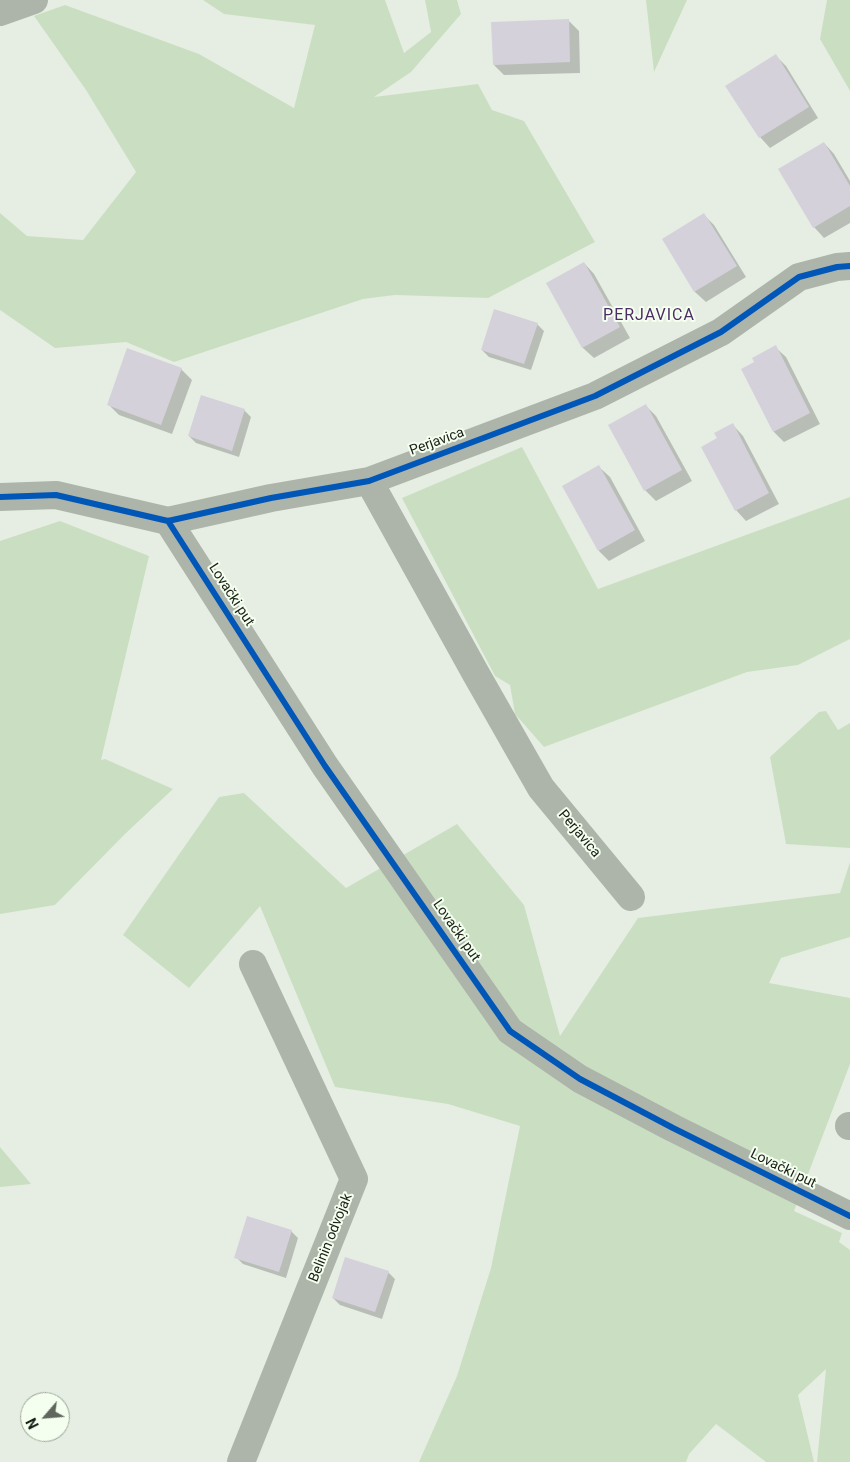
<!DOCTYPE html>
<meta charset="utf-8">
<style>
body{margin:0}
#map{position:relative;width:850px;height:1462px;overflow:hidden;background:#e6eee3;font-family:Roboto,sans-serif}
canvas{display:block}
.north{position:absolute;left:20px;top:1392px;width:50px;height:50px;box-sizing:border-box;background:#f4ffef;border:1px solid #9ca598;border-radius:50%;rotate:243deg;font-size:14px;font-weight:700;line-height:20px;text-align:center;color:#181d16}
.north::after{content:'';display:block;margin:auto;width:18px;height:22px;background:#60665e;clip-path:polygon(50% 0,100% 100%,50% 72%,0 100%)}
</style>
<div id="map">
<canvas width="850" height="1462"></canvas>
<div class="north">N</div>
</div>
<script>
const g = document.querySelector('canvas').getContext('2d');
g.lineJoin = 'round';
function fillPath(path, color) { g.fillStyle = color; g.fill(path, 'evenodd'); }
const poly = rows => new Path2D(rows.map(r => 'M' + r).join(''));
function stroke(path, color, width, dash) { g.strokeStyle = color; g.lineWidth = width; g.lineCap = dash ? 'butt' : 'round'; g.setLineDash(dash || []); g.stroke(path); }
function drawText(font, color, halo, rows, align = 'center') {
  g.font = font + ' Roboto,sans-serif'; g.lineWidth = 4; g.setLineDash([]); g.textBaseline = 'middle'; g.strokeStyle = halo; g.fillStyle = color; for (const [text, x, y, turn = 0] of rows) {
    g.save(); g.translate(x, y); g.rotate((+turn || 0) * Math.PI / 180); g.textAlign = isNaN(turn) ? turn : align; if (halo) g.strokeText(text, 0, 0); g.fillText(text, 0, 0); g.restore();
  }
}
fillPath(poly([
 [203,0,385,0,404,53,431,32,425,0,457,0,461,14,411,72,374,97,478,84,492,110,524,121,595,242,488,298,395,295,363,299,174,362,126,342,55,348,0,310,0,213,27,236,83,240,136,172,86,90,34,16,65,5,199,54,294,108,315,25,224,14],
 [646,0,687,0,654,72],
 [827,0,850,0,850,91,820,39],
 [522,447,598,589,850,497,850,639,798,665,747,672,544,747,515,714,510,685,495,676,402,498],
 [60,521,149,556,101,760,105,759,173,789,125,834,55,905,0,914,0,541],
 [826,711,838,730,850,723,850,848,786,844,770,757,819,712],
 [244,793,346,888,457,824,524,905,560,1036,638,918,840,893,850,862,850,937,781,958,769,983,850,998,850,1064,794,1211,842,1233,839,1242,850,1250,850,1462,817,1462,826,1369,798,1395,814,1462,766,1462,716,1424,689,1454,686,1462,419,1462,457,1376,491,1268,520,1126,448,1104,335,1087,260,906,189,988,123,935,219,797],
 [0,1147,31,1184,0,1187]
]), '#cadfc2');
fillPath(poly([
 [568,20,579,31,580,73,504,75,494,65],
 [776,56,786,66,818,118,770,148,760,137],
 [824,143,834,154,850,181,850,223,824,238,814,227],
 [704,215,714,225,746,277,706,302,695,292,663,239],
 [584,263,594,274,630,338,594,358,583,348,548,283],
 [537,324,544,331,531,370,489,357,482,350],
 [775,347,786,357,820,424,784,442,774,432,756,363],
 [181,369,192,380,172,434,119,415,108,404],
 [646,406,656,416,692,481,656,501,645,490],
 [244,410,251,417,239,457,196,443,189,436],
 [733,425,743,436,779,504,746,521,736,510,719,439],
 [599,467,610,477,645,541,609,561,599,551],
 [291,1231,298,1238,286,1278,243,1264,236,1257],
 [388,1272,395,1279,382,1319,340,1305,333,1298]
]), '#0003');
fillPath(poly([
 [569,19,570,62,493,65,491,22],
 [776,54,809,107,759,138,725,86],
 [824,142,850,186,850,206,813,228,778,169],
 [704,213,737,266,694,292,662,239],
 [584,262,620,327,582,348,546,283],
 [494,309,538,323,524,364,481,350],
 [776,345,810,413,773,432,741,369,754,362,752,358],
 [127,348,182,368,161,425,107,405],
 [201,395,245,409,232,451,188,436],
 [646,404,682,470,644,491,608,425],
 [733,423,769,493,735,511,701,447,717,438,714,433],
 [599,465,635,530,598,551,562,486],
 [247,1216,292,1230,279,1272,234,1258],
 [345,1257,389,1271,375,1312,332,1298]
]), '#d5d1db');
stroke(poly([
 [0,12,34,0],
 [369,481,476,674,541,788,631,897],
 [0,497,56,495,168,521,271,498,369,481,595,396,721,332,799,277,837,267,850,266],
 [168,521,325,766,510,1031,580,1079,673,1128,850,1216],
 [849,1126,850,1126],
 [241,1462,354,1179,253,964]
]), '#adb4aa', 28);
stroke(poly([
 [0,497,56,495,168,521,271,498,369,481,595,396,721,332,799,277,837,267,850,266],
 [168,521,325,766,510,1031,580,1079,673,1128,850,1216]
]), '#0057b8', 6);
drawText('14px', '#181d16', '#f4ffef', [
 ["Perjavica",437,442,-20],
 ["Lovački put",231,595,57],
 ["Perjavica",579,834,50],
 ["Lovački put",456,931,55],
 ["Lovački put",783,1169,26],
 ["Belinin odvojak",331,1238,-68]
]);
g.letterSpacing = '1px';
drawText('16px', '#4c2d66', '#f4ffef', [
 ["PERJAVICA",649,316]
]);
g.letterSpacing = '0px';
</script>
